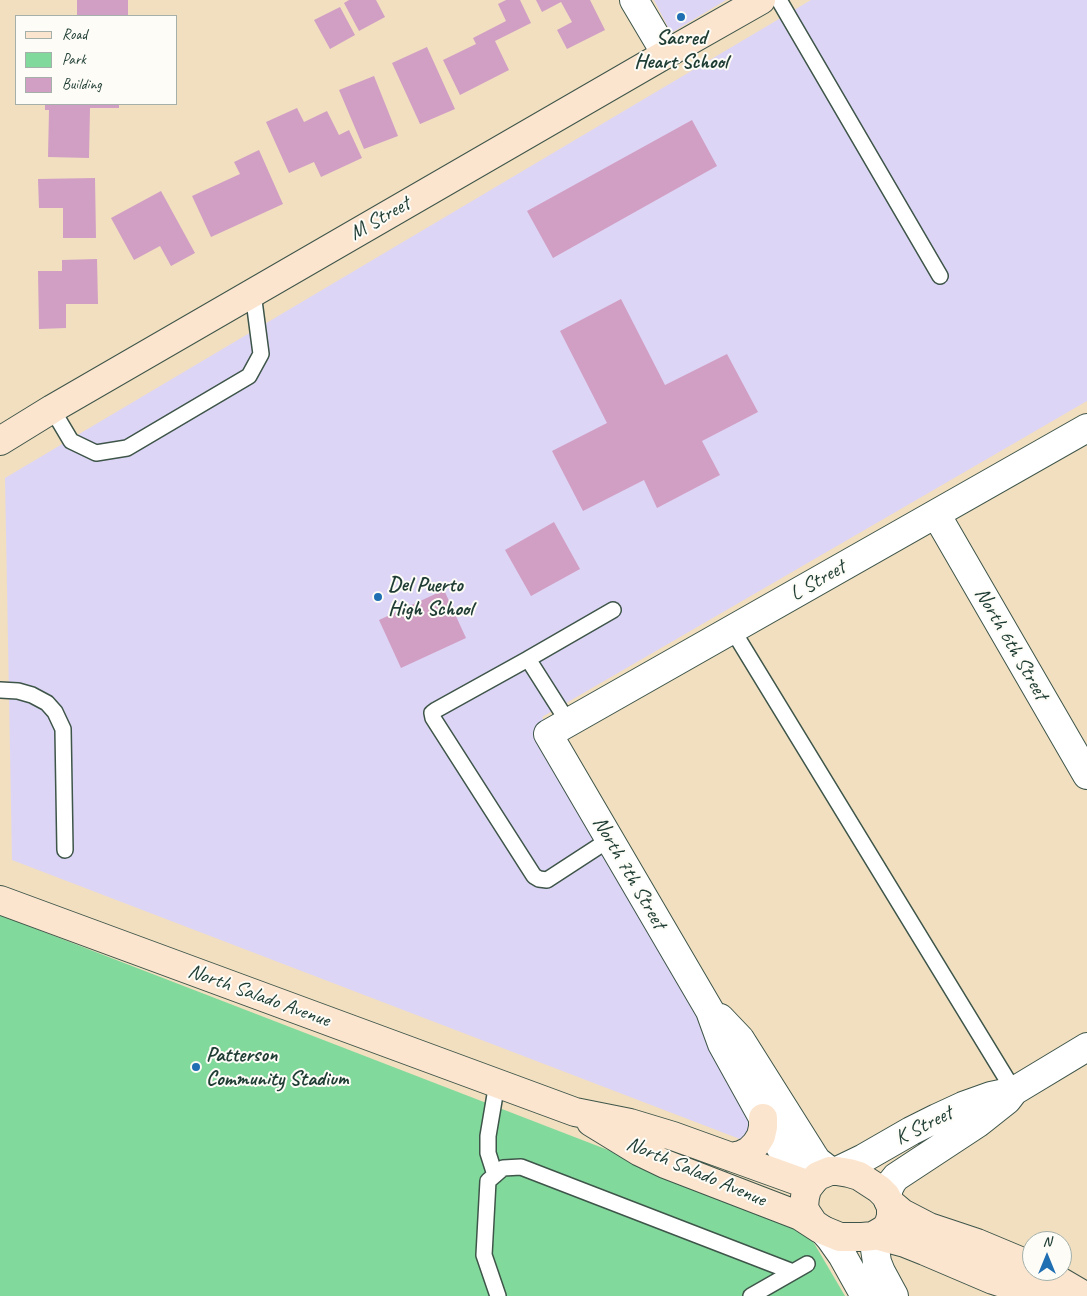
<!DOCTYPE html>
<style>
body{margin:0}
#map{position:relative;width:1087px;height:1296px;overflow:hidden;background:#f1dfc0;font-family:Caveat,sans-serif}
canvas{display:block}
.legend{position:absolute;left:15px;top:15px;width:162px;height:90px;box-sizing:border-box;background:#fdfcf7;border:1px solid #a4b0a9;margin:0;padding:6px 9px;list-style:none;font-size:15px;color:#1f3d34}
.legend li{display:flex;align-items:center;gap:10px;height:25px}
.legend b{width:25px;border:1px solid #a4b0a9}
.north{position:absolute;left:1022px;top:1231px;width:50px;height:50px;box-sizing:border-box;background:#fdfcf7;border:1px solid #a4b0a9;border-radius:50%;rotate:0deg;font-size:14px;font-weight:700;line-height:20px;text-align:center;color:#1f3d34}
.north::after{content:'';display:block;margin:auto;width:18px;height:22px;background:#1f6fb2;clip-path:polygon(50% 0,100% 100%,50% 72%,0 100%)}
</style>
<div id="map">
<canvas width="1087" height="1296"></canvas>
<ul class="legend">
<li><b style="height:6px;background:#fce5cf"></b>Road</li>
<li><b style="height:14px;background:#82d99c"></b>Park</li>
<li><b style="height:14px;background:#d19fc4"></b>Building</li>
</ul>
<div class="north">N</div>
</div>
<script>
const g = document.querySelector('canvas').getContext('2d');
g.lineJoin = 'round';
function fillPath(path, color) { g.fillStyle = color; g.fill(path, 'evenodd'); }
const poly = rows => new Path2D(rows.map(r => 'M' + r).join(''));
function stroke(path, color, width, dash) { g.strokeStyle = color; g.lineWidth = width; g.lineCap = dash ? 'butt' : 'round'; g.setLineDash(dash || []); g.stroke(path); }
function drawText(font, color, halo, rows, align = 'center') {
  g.font = font + ' Caveat,sans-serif'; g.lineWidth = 4; g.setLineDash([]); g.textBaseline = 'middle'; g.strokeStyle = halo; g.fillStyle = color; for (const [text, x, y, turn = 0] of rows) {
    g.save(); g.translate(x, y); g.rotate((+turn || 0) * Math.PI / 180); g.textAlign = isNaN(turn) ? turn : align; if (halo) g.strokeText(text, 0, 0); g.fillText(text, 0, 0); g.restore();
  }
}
fillPath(poly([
 [654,0,726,0,671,33],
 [811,0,1087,0,1087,401,542,717,779,1154,12,860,5,478]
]), '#ddd5f6');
fillPath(poly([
 [0,915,784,1218,811,1238,845,1296,0,1296]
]), '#82d99c');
fillPath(poly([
 [77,0,128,0,128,16,77,16],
 [349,0,376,0,385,17,359,31,344,3],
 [506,0,520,0,531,23,495,41,509,70,460,95,443,60,476,44,473,38,506,21,498,4],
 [536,0,590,0,605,30,567,49,557,30,572,22,561,2,542,12],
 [340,7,355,35,330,49,314,20],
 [427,47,455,109,420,124,392,63],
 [374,76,398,136,364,149,339,90],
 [45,104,119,104,119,108,90,108,89,158,48,157,49,110,45,110],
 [297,108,304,122,327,111,339,135,349,130,362,158,321,177,314,162,289,173,266,122],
 [692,120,717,166,553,258,527,211],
 [259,150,283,204,211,237,192,196,240,174,234,162],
 [95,178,96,238,63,238,63,208,39,208,38,179],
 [161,191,195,253,171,266,160,246,134,260,111,218],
 [97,259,98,304,66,304,66,328,39,329,38,271,62,271,62,260],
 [621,299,665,385,727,354,758,412,702,441,720,475,657,508,644,480,583,511,552,451,607,423,560,331],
 [554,522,580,569,531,596,505,550],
 [444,590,466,638,401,668,379,620]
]), '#d19fc4');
const lane = poly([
 [779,0,940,276],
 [52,409,71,441,96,453,127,448,249,376,261,354,253,293],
 [732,629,1014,1091],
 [528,659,613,610],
 [0,690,18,691,32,695,47,703,55,712,63,729,65,850],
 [568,722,528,659,436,710,432,713,433,718,534,876,539,879,547,880,610,839],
 [495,1175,488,1153,488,1136,497,1083],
 [498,1296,484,1255,488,1181,503,1168,521,1167,793,1272],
 [751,1296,807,1264]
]);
const street = poly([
 [634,0,666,54],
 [936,514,1087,775],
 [720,1018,740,1039,813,1155,817,1161,830,1171],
 [837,1171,864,1158,911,1131,937,1118,963,1106,991,1096,1010,1092],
 [813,1181,791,1163,785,1155,763,1118,722,1044,710,1011,548,734,1087,428],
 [888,1200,888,1190,892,1182,896,1177,978,1123,1007,1100,1014,1091,1087,1047],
 [823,1230,830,1238,842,1255,865,1296],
 [873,1236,877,1262,881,1272,894,1296]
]);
const secondary = poly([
 [0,441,52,409,666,54,761,0],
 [0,900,575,1112,630,1123,673,1136,809,1185],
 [591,1122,640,1152,665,1164,800,1216,820,1229],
 [731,1157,741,1155,749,1151,756,1144,761,1136,763,1127,763,1118],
 [830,1171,837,1171,849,1173,859,1176,879,1189,886,1196,891,1207,891,1216,889,1223,885,1229,873,1236,862,1237,840,1237,823,1230,814,1224,806,1212,804,1206,805,1197,807,1189,813,1181,818,1176,830,1171],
 [889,1202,902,1213,929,1227,977,1243,1032,1266],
 [875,1235,905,1243,925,1251,993,1280,1031,1292,1050,1296],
 [1041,1271,1056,1279,1085,1296]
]);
stroke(lane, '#3e5549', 18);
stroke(street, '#3e5549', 30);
stroke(secondary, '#3e5549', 30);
stroke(lane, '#fff', 15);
stroke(street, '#fff', 28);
stroke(secondary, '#fce5cf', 28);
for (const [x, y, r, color] of [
 [681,17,5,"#1f6fb2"],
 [378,597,5,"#1f6fb2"],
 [196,1067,5,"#1f6fb2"]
]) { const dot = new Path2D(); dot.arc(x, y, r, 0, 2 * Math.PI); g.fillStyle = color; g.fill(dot); stroke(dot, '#fdfcf7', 2); }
drawText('bold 21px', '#1f3d34', '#fdfcf7', [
 ["Sacred",681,38,"center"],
 ["Heart School",681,62,"center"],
 ["Del Puerto",388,585],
 ["High School",388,609],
 ["Patterson",206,1055],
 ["Community Stadium",206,1079]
], 'left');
drawText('21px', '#1f3d34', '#fdfcf7', [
 ["M Street",380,219,-30],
 ["L Street",818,581,-30],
 ["North 6th Street",1011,644,60],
 ["North 7th Street",629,873,60],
 ["North Salado Avenue",259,996,20],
 ["K Street",924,1126,-27],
 ["North Salado Avenue",696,1172,23]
]);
</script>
